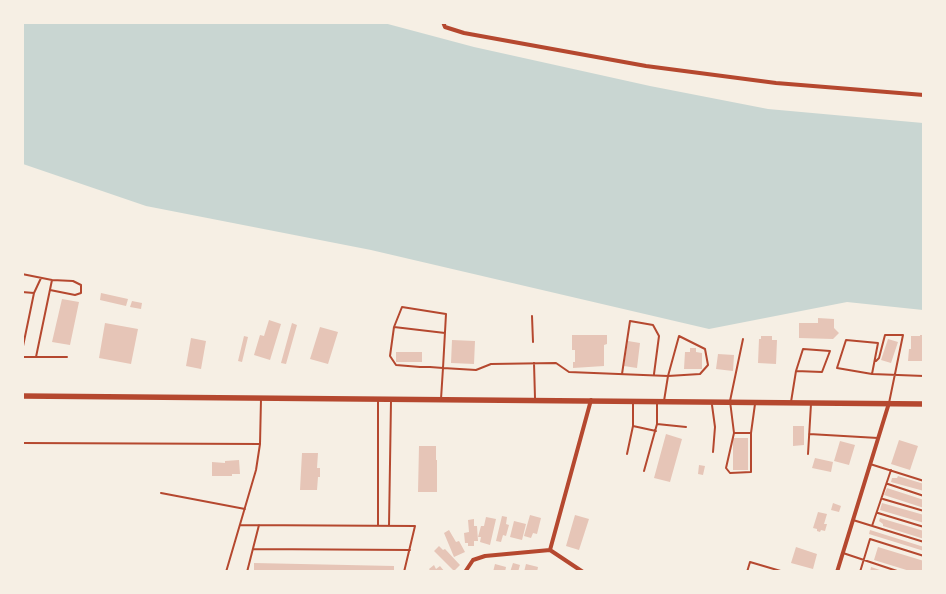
<!DOCTYPE html>
<style>
body{margin:0}
#map{position:relative;width:946px;height:594px;overflow:hidden;background:#f6efe4;font-family:Inter,sans-serif}
canvas{display:block}
.frame{position:absolute;inset:0;border:24px solid #f6efe4;pointer-events:none}
</style>
<div id="map">
<canvas width="946" height="594"></canvas>
<div class="frame"></div>
</div>
<script>
const g = document.querySelector('canvas').getContext('2d');
g.lineJoin = 'round';
function fillPath(path, color) { g.fillStyle = color; g.fill(path, 'evenodd'); }
const poly = rows => new Path2D(rows.map(r => 'M' + r).join(''));
function stroke(path, color, width, dash) { g.strokeStyle = color; g.lineWidth = width; g.lineCap = dash ? 'butt' : 'round'; g.setLineDash(dash || []); g.stroke(path); }
fillPath(poly([
 [23,22,384,23,474,47,650,86,768,109,923,123,923,310,847,302,709,329,371,250,146,206,23,164]
]), '#c9d6d2');
fillPath(poly([
 [101,293,128,299,126,306,100,300],
 [62,299,79,302,70,345,52,342],
 [132,301,142,303,141,309,130,307],
 [818,318,834,319,834,328,839,333,833,339,799,338,799,323,818,323],
 [269,320,281,324,270,360,254,355,260,335,264,336],
 [105,323,138,329,131,364,99,358],
 [292,323,297,325,286,364,281,363],
 [320,327,338,332,328,364,310,359],
 [572,335,607,335,607,344,604,345,604,366,573,368,573,362,575,362,575,350,572,350],
 [920,335,924,335,924,361,908,361,909,349,911,349,911,336,920,336],
 [244,336,248,337,242,362,238,361],
 [761,336,772,336,772,340,777,340,776,364,758,363,759,339,761,339],
 [191,338,206,341,201,369,186,366],
 [888,339,898,342,891,363,881,360],
 [452,340,475,341,474,364,451,363],
 [628,341,640,343,637,368,624,366],
 [690,348,696,348,696,352,702,353,702,369,684,369,685,352,690,352],
 [396,352,422,352,422,362,396,362],
 [718,354,734,355,733,371,716,369],
 [793,426,804,426,804,445,793,446],
 [666,434,682,439,670,482,654,478],
 [733,438,748,438,748,470,733,470],
 [899,440,918,446,910,470,891,464],
 [840,441,855,445,849,465,834,461],
 [419,446,436,446,436,460,437,460,437,492,418,492],
 [302,453,318,453,317,468,320,468,320,477,318,477,317,490,300,490],
 [815,458,833,462,831,472,812,468],
 [239,460,240,474,232,474,232,476,212,476,212,462,225,463,225,461],
 [699,465,705,466,703,475,698,474],
 [898,476,924,484,924,491,891,482,892,478,897,478],
 [887,488,924,500,924,508,884,495],
 [833,503,841,506,839,512,831,510],
 [882,503,924,515,924,523,880,510],
 [818,512,827,514,824,524,827,524,825,531,821,530,820,532,817,531,817,529,813,528],
 [530,515,541,518,537,534,533,533,531,538,524,536],
 [575,515,589,519,579,550,566,546],
 [502,516,507,517,506,524,509,525,506,536,503,535,501,542,496,541],
 [486,517,496,519,490,545,480,542,481,537,478,537,481,526,484,526],
 [880,518,924,531,924,539,883,526,883,524,879,521],
 [474,519,474,526,477,526,478,541,474,541,474,546,468,546,468,543,465,543,464,533,469,532,468,520],
 [514,521,526,524,522,540,510,537],
 [449,530,456,542,459,541,465,552,454,557,444,533],
 [870,530,924,547,924,551,869,534],
 [439,546,443,550,445,549,460,565,454,571,434,551],
 [796,547,817,554,813,569,791,563],
 [878,547,924,561,924,572,913,572,874,560],
 [254,563,394,566,394,572,254,572],
 [513,563,520,565,518,572,510,572],
 [495,564,506,567,505,572,493,572],
 [526,564,538,567,537,572,524,572],
 [434,565,436,569,440,566,445,572,431,572,429,569],
 [871,567,883,571,883,572,870,572]
]), '#e6c5b7');
stroke(poly([
 [22,274,52,280,73,281,81,285,81,293,75,295,50,290],
 [22,292,34,293],
 [532,316,533,342],
 [394,327,445,333],
 [743,339,730,401,734,433,726,468,730,473,751,472,751,433,755,404],
 [22,351,34,293,41,278],
 [22,357,67,357],
 [36,357,52,280],
 [876,361,879,358,885,335,903,335,889,403],
 [534,363,535,398],
 [622,374,630,321,653,325,659,336,654,374],
 [872,374,878,343,846,340,837,368,872,374,924,376],
 [441,399,443,368,446,314,402,307,394,327,390,356,396,365,420,367,430,367,443,368,476,370,491,364,556,363,569,372,668,376,700,374,708,365,705,349,679,336,668,376,664,401],
 [791,402,796,371,803,349,830,351,822,372,796,371],
 [633,404,633,426],
 [712,405,715,427,713,452],
 [657,424,686,427],
 [734,433,751,433],
 [809,434,878,438],
 [22,443,260,444],
 [627,454,633,426,656,431],
 [808,454,811,404],
 [870,464,924,481],
 [644,471,657,424,657,403],
 [888,484,924,496],
 [161,493,245,509],
 [883,499,924,511],
 [878,513,924,527],
 [853,520,924,542],
 [240,525,415,526,404,572],
 [378,526,378,400],
 [389,526,391,401],
 [872,526,891,470],
 [253,549,410,550],
 [843,553,900,572],
 [226,572,256,470,260,444,261,399],
 [247,572,259,525],
 [747,572,750,562,784,572],
 [860,572,870,539,924,556]
]), '#b5482f', 2);
stroke(poly([
 [443,22,445,27,464,33,646,66,776,83,924,95],
 [550,550,591,400],
 [550,550,583,572],
 [465,572,473,560,485,556,550,550],
 [837,572,889,403]
]), '#b5482f', 4);
stroke(poly([
 [22,396,924,404]
]), '#b5482f', 5.5);
</script>
